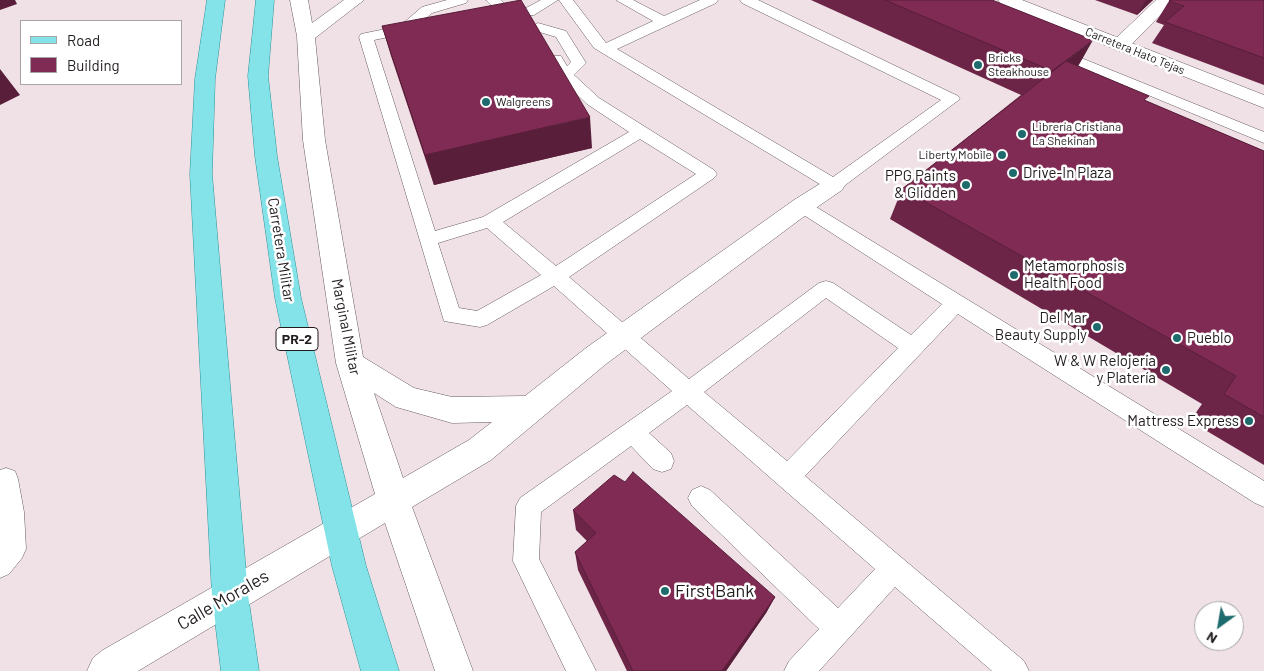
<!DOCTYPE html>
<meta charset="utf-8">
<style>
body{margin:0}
#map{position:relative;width:1264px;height:671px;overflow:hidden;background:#efe1e6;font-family:Barlow,sans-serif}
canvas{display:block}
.legend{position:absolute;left:20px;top:20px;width:162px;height:65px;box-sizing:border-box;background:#fff;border:1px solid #a6a4a5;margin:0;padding:6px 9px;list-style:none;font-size:15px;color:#211c1e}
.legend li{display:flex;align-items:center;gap:10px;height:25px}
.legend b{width:25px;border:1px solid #a6a4a5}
.north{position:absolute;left:1194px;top:601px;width:50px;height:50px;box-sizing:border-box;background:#fff;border:1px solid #a6a4a5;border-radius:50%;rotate:212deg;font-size:14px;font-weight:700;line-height:20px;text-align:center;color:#211c1e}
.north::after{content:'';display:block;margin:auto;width:18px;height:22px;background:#1e6b6e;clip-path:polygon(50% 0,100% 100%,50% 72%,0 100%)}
</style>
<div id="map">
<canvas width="1264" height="671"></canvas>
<ul class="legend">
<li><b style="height:6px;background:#83e3e8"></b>Road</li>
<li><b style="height:14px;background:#7f2b53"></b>Building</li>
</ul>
<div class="north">N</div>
</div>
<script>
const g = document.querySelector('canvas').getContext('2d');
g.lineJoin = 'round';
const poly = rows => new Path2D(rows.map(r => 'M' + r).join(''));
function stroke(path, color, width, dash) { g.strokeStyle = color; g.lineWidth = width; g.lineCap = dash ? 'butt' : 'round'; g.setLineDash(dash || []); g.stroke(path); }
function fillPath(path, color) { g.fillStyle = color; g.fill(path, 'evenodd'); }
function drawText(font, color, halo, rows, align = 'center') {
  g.font = font + ' Barlow,sans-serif'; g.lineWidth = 5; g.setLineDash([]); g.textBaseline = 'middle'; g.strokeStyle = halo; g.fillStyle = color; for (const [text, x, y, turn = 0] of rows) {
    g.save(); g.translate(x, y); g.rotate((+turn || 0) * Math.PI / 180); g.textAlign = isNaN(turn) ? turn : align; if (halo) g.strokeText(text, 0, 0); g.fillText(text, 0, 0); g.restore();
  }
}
const service = poly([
 [447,0,468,0,466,3,432,13,418,25,420,28,418,31,374,40,435,231,483,217,629,132,587,104,560,78,549,59,551,56,561,56,567,66,571,62,556,37,533,30,531,27,538,23,566,31,586,63,574,75,599,98,714,170,717,174,714,178,569,277,689,379,819,283,826,281,833,283,911,335,942,304,796,210,793,206,796,202,802,200,808,202,1264,481,1264,507,1255,503,958,314,805,476,1024,661,1029,671,992,671,895,587,819,671,784,671,789,661,819,629,692,506,688,498,692,490,701,486,710,490,838,608,875,569,687,405,649,433,671,453,674,461,671,469,662,472,653,469,631,446,541,512,539,559,596,671,566,671,513,561,516,506,520,498,672,391,554,286,487,325,480,327,444,321,359,37,361,34,400,26,422,7,447,0],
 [640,139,696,174,556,266,503,222,640,139],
 [487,228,541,275,477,311,459,308,438,243,487,228],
 [826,298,898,348,787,461,704,392,826,298],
 [486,0,501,0,510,9,526,8,541,0,558,0,534,15,507,17,491,21,484,17,486,14,497,11,486,0],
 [559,0,573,0,606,43,653,21,616,0,633,0,664,16,700,0,718,0,716,3,617,49,833,177,941,100,742,3,740,0,758,0,958,96,960,99,840,189,834,191,828,189,594,48,559,0],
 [1054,47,1264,132,1264,143,1049,54,1047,51,1049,48,1054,47],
 [6,468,15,471,18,479,24,512,26,549,22,558,9,574,0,578,0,470,6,468]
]);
const minor = poly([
 [290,0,308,0,312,23,344,0,364,0,315,38,325,140,363,357,414,388,452,397,525,396,586,348,794,200,826,180,834,178,842,180,845,185,842,190,810,212,606,364,491,460,412,507,473,671,435,671,385,523,138,671,87,671,93,658,103,650,375,494,336,363,303,140,297,36,290,0],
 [374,393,396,407,452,423,492,422,469,440,403,478,374,393],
 [1156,0,1175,0,1127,49,1120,51,1113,49,1111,45,1113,41,1156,0]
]);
const tertiary = poly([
 [998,0,1022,0,1264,95,1264,108,1001,4,998,0]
]);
const primary = poly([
 [207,0,225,0,215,79,212,174,248,595,259,671,221,671,212,595,190,174,195,79,207,0],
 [256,0,274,0,268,76,277,156,301,298,366,566,399,671,361,671,332,566,275,298,255,156,248,76,256,0]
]);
stroke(service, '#675c60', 1);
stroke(minor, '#675c60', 1);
stroke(tertiary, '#675c60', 1);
stroke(primary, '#2b9298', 1);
fillPath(service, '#fff');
fillPath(minor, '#fff');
fillPath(tertiary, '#fff');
fillPath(primary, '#83e3e8');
fillPath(poly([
 [811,0,992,0,1078,66,1146,101,1264,151,1264,465,1190,421,1202,404,890,219,902,189,1021,95],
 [1095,0,1153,0,1137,15],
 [1264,0,1264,85,1152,43,1164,25,1156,22,1169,1],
 [382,26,592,148,434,185,391,56],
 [573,510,775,597,766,613,726,671,627,671,578,570,575,552,587,541,576,530]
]), '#6d2547');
fillPath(poly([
 [0,0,15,0,17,4,0,10],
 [1146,0,1153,0,1137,15],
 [1093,40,1076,70,1052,71],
 [0,69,20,95,0,105],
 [590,117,592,148,434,185,425,155],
 [775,597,766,613,726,671,722,671]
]), '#591e3a');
const building = poly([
 [521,0,590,117,425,155,382,26,521,0],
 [885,0,992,0,1093,40,1052,71,885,0],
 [1170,0,1264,0,1264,58,1165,22,1184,6,1169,1,1170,0],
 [1066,61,1149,96,1144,100,1264,151,1264,417,1224,394,1236,376,902,189,1066,61],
 [633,472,775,597,722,671,633,671,575,552,596,533,573,510,614,475,625,482,633,472]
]);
fillPath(building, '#7f2b53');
stroke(building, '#591e3a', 1);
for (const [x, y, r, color] of [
 [978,65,5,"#1e6b6e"],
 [486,102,5,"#1e6b6e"],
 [1022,134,5,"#1e6b6e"],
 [1002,155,5,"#1e6b6e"],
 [1013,173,5,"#1e6b6e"],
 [966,185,5,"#1e6b6e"],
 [1014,275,5,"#1e6b6e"],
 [1097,327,5,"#1e6b6e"],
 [1177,338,5,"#1e6b6e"],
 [1166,370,5,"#1e6b6e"],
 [1249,421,5,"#1e6b6e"],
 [665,591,5,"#1e6b6e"]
]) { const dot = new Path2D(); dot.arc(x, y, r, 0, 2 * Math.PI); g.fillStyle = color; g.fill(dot); stroke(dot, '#fff', 2); }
drawText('12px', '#211c1e', '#fff', [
 ["Carretera Hato Tejas",1135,51,22]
]);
drawText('12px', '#211c1e', '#fff', [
 ["Bricks",988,58],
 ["Steakhouse",988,72],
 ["Walgreens",496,102],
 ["Librería Cristiana",1032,127],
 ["La Shekinah",1032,141],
 ["Liberty Mobile",992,155,"right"]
], 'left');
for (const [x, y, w] of [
 [297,339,42]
]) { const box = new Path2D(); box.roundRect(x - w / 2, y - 11.5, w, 23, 4); g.fillStyle = '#fff'; g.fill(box); stroke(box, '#211c1e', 1); }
drawText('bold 14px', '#211c1e', null, [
 ["PR-2",297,339]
]);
drawText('15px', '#211c1e', '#fff', [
 ["Drive-In Plaza",1023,173,"left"],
 ["PPG Paints",956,176],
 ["& Glidden",956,193],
 ["Metamorphosis",1024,266,"left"],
 ["Health Food",1024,283,"left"],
 ["Del Mar",1087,318],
 ["Beauty Supply",1087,335],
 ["Pueblo",1187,338,"left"],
 ["W & W Relojería",1156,361],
 ["y Platería",1156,378],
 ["Mattress Express",1239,421]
], 'right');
drawText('15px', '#211c1e', '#fff', [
 ["Carretera Militar",281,250,81],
 ["Marginal Militar",346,327,79]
]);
drawText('18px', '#211c1e', '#fff', [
 ["First Bank",675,591]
], 'left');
drawText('18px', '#211c1e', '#fff', [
 ["Calle Morales",223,600,-30]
]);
</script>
